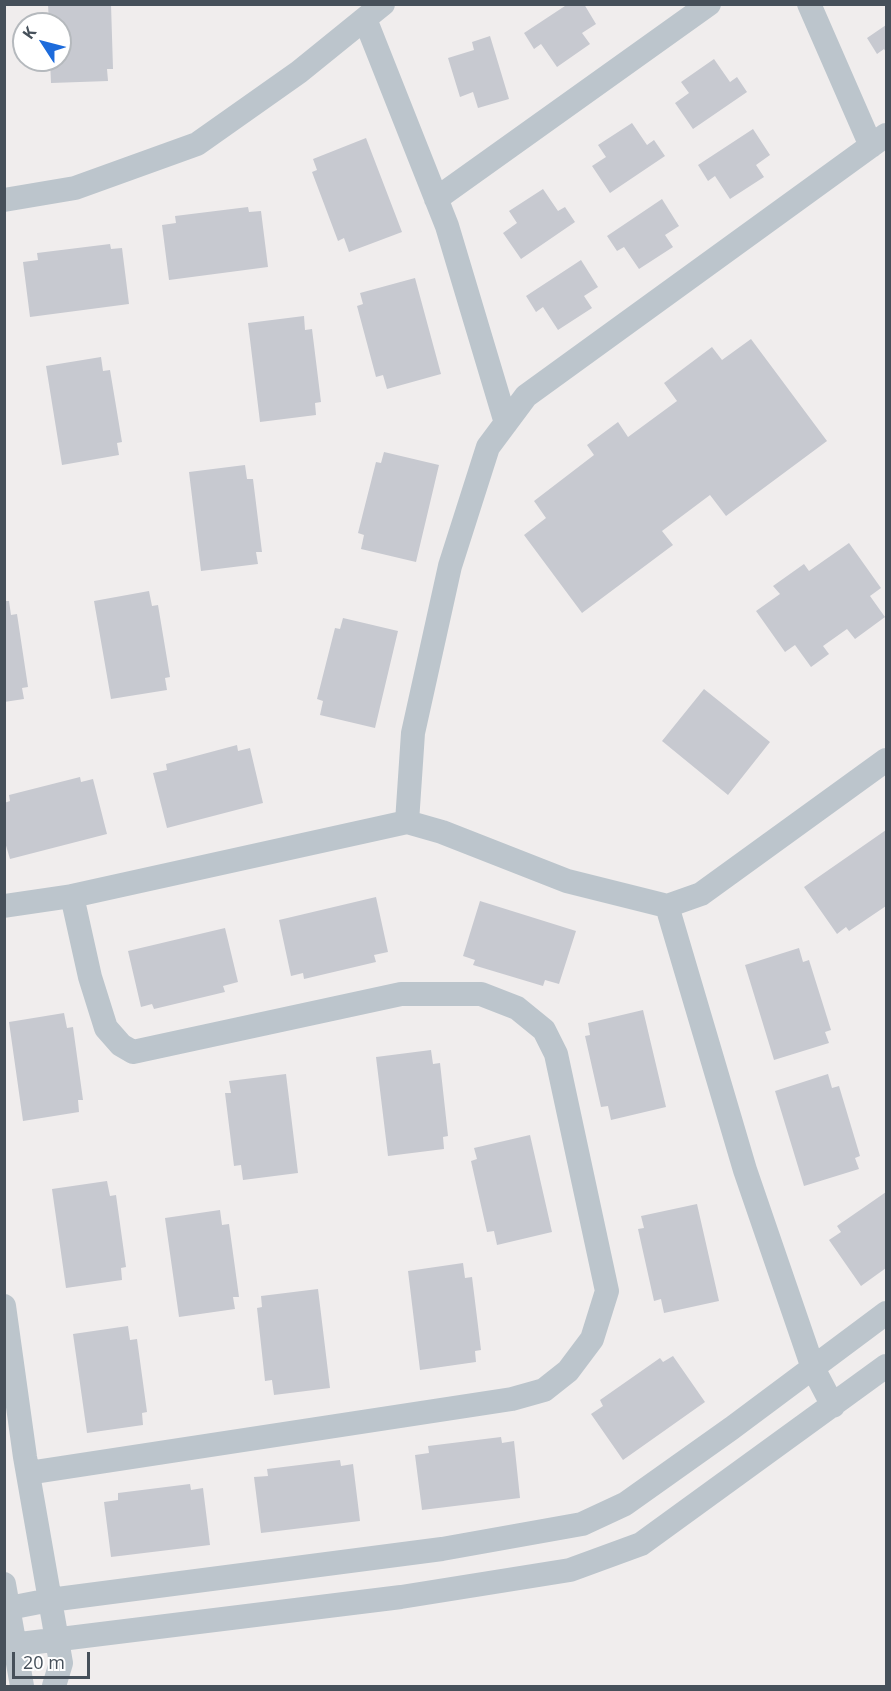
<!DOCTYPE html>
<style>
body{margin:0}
#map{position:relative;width:891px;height:1691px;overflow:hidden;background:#f0eded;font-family:"Open Sans",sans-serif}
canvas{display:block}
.frame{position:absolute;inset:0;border:6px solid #46505a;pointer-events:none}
.north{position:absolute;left:12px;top:12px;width:60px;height:60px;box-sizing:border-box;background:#fff;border:2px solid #b5b9bd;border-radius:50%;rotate:306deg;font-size:16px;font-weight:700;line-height:24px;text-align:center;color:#46505a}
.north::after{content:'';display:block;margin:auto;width:21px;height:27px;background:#1d6bdb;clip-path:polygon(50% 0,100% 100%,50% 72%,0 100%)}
.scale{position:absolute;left:12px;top:1652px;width:78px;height:27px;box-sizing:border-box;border:3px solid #46505a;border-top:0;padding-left:8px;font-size:18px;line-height:21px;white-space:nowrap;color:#46505a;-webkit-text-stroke:4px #fff;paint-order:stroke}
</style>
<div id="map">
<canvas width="891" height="1691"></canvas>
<div class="frame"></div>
<div class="north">K</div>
<div class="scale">20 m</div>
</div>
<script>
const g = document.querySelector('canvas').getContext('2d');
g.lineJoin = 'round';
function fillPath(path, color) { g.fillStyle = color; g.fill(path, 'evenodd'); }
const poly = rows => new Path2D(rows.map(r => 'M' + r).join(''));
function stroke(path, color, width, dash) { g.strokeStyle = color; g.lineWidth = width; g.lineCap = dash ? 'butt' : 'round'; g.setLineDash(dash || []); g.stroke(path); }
fillPath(poly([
 [48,4,111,4,113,69,107,69,108,81,51,83,50,60,60,60,60,24,49,24],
 [568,4,584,4,596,24,582,33,590,44,557,67,541,44,534,49,524,33],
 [886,25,886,52,884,49,877,54,867,38],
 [490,36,509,99,478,108,473,92,460,97,448,58,474,50,472,42],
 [714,59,730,82,737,77,747,92,693,129,675,103,689,93,681,82],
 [632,123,647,145,654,140,665,156,610,193,592,166,606,157,598,145],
 [753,129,770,155,756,165,764,177,730,199,715,176,708,181,698,165],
 [366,138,402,232,349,252,344,238,338,241,312,172,317,170,313,159],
 [543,189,558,211,565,207,575,222,521,259,503,233,517,223,509,211],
 [662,199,679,226,665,235,673,247,639,269,624,247,617,251,607,236],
 [248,207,249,212,261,211,268,267,169,280,162,225,176,223,175,216],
 [110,244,111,249,122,248,129,304,30,317,23,262,38,260,37,253],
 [581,260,598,287,584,296,592,308,558,330,543,307,536,312,526,296],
 [415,278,441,374,387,389,383,375,376,377,357,306,363,304,360,293],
 [304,316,305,330,312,329,321,402,315,403,316,415,260,422,248,323],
 [751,339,827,441,726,516,710,495,662,531,673,545,582,613,524,535,546,518,534,501,594,455,587,445,618,422,628,437,677,401,664,383,712,347,722,360],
 [101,357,103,371,110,370,122,442,117,443,119,455,62,465,46,366],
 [384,452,439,465,416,562,361,549,364,535,358,533,376,462,381,463],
 [245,465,247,479,253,479,262,552,256,552,258,564,201,571,189,472],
 [849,543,881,588,870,596,885,617,855,639,847,629,823,646,829,654,811,667,795,645,785,652,756,611,780,594,773,586,804,564,809,571],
 [149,591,152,606,158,605,170,677,165,678,167,690,111,699,94,601],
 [4,601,9,601,11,615,17,614,28,687,22,688,24,699,4,702],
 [343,618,398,631,375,728,320,715,323,701,317,699,335,628,340,629],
 [704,689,770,742,728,795,662,741],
 [237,745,238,751,250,748,263,803,167,828,153,773,167,770,166,764],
 [80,777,81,782,93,779,107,834,10,859,4,839,4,803,10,801,9,795],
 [886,830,886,906,849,931,846,927,837,934,804,887],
 [376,897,388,952,374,955,376,962,304,979,303,973,291,976,279,920],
 [480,901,576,931,559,984,545,980,543,986,473,965,475,960,463,956],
 [225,928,238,982,223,986,225,992,154,1009,152,1004,141,1007,128,951],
 [799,948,803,962,809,960,831,1030,825,1032,829,1043,774,1060,745,965],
 [643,1010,666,1107,611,1120,608,1106,601,1107,585,1036,590,1035,588,1023],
 [64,1013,67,1028,73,1027,83,1100,78,1100,79,1112,23,1121,9,1022],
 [431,1050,433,1064,440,1063,448,1136,443,1137,444,1149,388,1156,376,1057],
 [286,1074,298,1173,243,1180,241,1165,234,1166,225,1093,231,1093,229,1081],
 [828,1074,832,1088,839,1086,860,1156,855,1158,859,1169,804,1186,775,1091],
 [530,1135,552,1232,497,1245,494,1231,487,1232,471,1161,477,1159,474,1148],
 [107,1181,110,1196,116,1195,126,1267,121,1268,122,1280,66,1288,52,1189],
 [886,1192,886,1268,861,1286,829,1240,841,1232,837,1226],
 [697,1204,719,1301,664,1313,661,1299,654,1301,638,1229,644,1228,641,1216],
 [220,1210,222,1225,229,1224,239,1297,233,1297,235,1309,179,1317,165,1218],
 [463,1263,465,1278,472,1277,481,1350,475,1351,476,1362,420,1370,408,1271],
 [318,1289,330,1388,274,1395,272,1380,265,1381,257,1308,262,1307,261,1296],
 [128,1326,130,1340,137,1339,147,1412,142,1413,143,1425,87,1433,73,1334],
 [673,1356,705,1402,623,1460,591,1414,603,1406,600,1400,660,1358,663,1362],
 [501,1437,502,1443,514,1441,520,1498,422,1510,415,1455,429,1453,428,1446],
 [340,1460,341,1466,353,1464,360,1521,261,1533,254,1477,268,1476,267,1469],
 [190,1484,191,1490,203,1488,210,1545,111,1557,104,1502,118,1500,118,1493]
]), '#c7c9d0');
stroke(poly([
 [809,4,871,146],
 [365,19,447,226,506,423],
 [886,135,526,396,488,447,450,566,413,733,407,822,442,832,567,881,667,906,701,894,886,760],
 [436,199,709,4],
 [4,200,75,188,197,144,299,72,383,4],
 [4,906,72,896,407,822],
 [667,906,745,1170,813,1368,833,1406],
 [4,1306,25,1457,61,1663,54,1686],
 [28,1473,512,1399,544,1390,568,1371,592,1339,607,1291,556,1054,544,1030,517,1008,481,994,401,994,133,1052,121,1045,106,1028,90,977,72,896],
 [4,1584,22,1686],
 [9,1608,50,1600,442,1549,582,1524,625,1504,732,1428,886,1313],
 [4,1646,401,1597,570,1570,641,1544,886,1366]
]), '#bcc5cc', 24);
</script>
